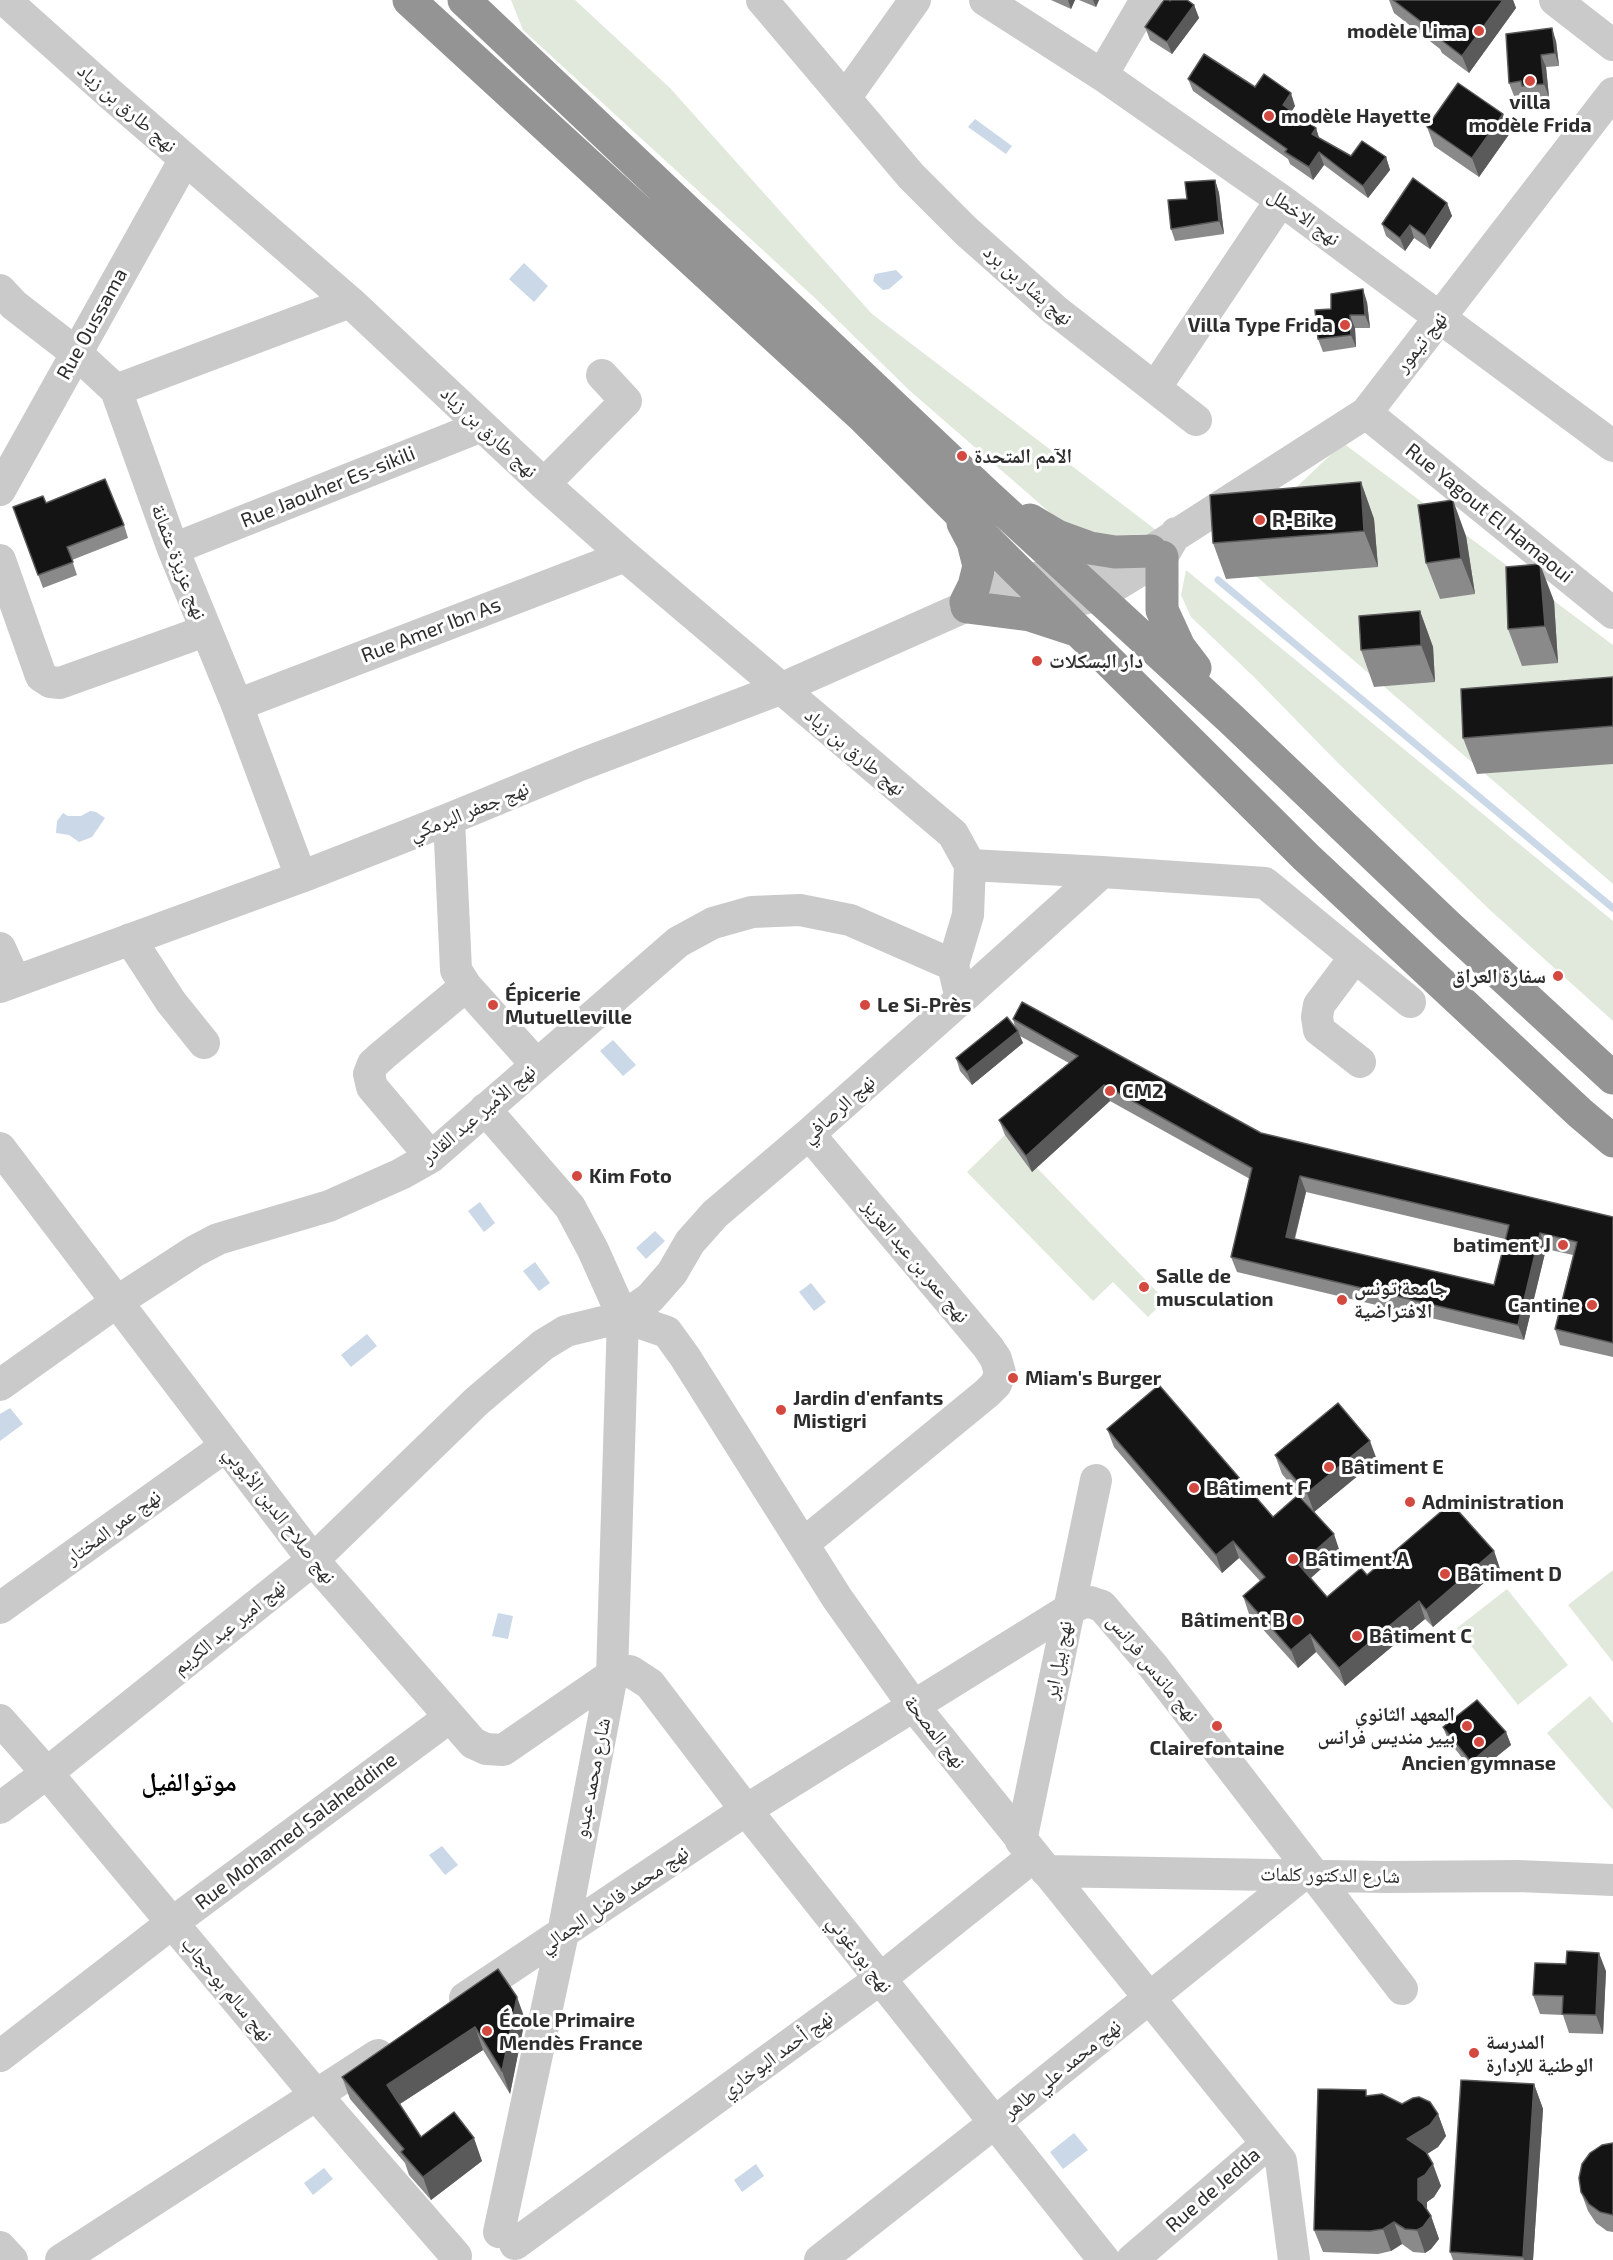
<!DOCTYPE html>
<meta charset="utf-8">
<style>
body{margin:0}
canvas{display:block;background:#fff}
</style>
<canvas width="1613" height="2260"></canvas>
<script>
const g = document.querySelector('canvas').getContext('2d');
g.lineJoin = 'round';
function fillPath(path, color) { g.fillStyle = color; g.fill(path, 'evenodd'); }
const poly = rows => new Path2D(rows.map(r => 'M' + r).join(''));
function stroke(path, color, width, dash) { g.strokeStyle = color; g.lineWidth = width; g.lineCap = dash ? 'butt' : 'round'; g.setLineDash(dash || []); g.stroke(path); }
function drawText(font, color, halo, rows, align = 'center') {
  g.font = font + ' "Exo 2","Noto Naskh Arabic",sans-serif'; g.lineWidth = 6; g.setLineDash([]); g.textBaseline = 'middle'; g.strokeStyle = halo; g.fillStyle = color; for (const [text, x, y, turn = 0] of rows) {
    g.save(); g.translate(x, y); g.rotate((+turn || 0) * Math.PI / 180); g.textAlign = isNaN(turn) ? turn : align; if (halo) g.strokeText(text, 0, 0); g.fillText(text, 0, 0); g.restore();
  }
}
fillPath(poly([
 [511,0,575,0,670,88,872,314,1160,533,1098,537,1070,530,909,390,815,298,523,30],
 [1343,443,1613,645,1613,884,1228,552],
 [1186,570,1613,921,1613,1021,1490,910,1337,762,1254,677,1191,617,1181,595],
 [1005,1135,1165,1300,1148,1317,1113,1282,1093,1301,967,1172],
 [1613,1570,1613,1662,1568,1605],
 [1507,1589,1568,1665,1518,1705,1457,1628],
 [1590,1696,1613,1723,1613,1810,1547,1733]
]), '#e1e9dc');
fillPath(poly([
 [975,119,1012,146,1006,154,968,127],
 [524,263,548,286,534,302,509,279],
 [896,270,903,277,889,289,883,290,873,281,875,274],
 [90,811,96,812,105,818,92,837,79,842,69,835,56,833,57,821,63,813,68,816,81,816],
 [613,1040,636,1065,623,1076,600,1051],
 [480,1202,495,1223,484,1232,468,1211],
 [655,1231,665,1241,646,1259,636,1248],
 [535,1262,550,1283,539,1291,523,1271],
 [811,1283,826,1302,814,1311,799,1292],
 [367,1334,377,1346,351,1367,341,1355],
 [10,1408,23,1424,0,1441,0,1414],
 [498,1613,513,1616,508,1639,492,1636],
 [442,1846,458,1865,445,1875,429,1855],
 [1074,2133,1088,2150,1063,2169,1050,2152],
 [756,2164,764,2176,742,2192,734,2180],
 [324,2168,333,2179,313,2195,304,2183]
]), '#cad8e7');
stroke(poly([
 [1218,580,1613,908]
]), '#cad8e7', 7);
stroke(poly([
 [5,0,109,93,350,302,544,484,625,556,953,834,970,865],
 [762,0,911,176,966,231,1055,310,1155,388,1281,200],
 [985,0,1102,75,1281,200,1613,446],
 [1555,0,1613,45],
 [1102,75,1146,0],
 [845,98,915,0],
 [0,290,14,305,76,353,116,390,173,549,237,705,301,877],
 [1155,388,1196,420],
 [116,390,350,302],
 [1366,413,1613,613],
 [544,484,626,401,602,375],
 [0,490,185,159],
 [173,549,482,426],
 [0,560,41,676,50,682,60,683,205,631],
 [1005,585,1027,579,1072,574,1151,551,1366,413,1613,93],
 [237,705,625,556],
 [449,819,456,970,466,986,536,1064],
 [970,865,1102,872,1265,883,1410,1002],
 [130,939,171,1002,204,1043],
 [0,948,15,981],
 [1355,957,1319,1005,1317,1017,1319,1030,1360,1062],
 [0,987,301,877,449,819,580,765,780,689,985,598,1026,596,1048,601,1072,601,1098,596,1162,557,1176,533],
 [961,999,1102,872],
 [485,1109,570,1207,593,1250,623,1317,612,1675,563,1933,499,2232],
 [0,1148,313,1560,473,1743,486,1749,503,1750,612,1675,630,1671,650,1684,746,1810,1104,2260],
 [431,1157,372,1087,369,1074,373,1064,383,1055,466,986],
 [623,1317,667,1332,685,1357,837,1598,913,1705,1281,2161,1294,2260],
 [0,1385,118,1301,195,1251,218,1239,329,1206,401,1174,431,1157,678,942,713,923,752,912,800,910,850,920,953,965],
 [803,1544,987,1393,996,1384,1000,1373,996,1359,988,1347,809,1134],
 [0,1608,226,1446],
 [0,1720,47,1773,317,2096,456,2256],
 [0,1808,47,1773,313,1560,477,1401,543,1345,566,1331,623,1317,650,1298,672,1273,690,1242,715,1214,809,1134,961,999,953,965,968,915,970,865],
 [1021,1841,1096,1480],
 [1046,1871,1385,1877,1518,1876,1613,1880],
 [465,1998,746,1810,1068,1610,1082,1603,1090,1602,1102,1606,1153,1666,1402,1989],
 [0,2056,172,1923,450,1717],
 [515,2244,880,1979,1034,1856],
 [0,2247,12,2260],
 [61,2260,378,2055],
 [820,2260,993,2124,1302,1875],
 [1132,2260,1267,2144]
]), '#cacaca', 32);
stroke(poly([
 [409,0,862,416,1306,857,1580,1113,1613,1141],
 [464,0,987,495,1231,719,1447,925,1613,1078],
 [1030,520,1057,536,1090,548,1115,552,1151,551],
 [963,523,973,542,979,566,974,586,966,602],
 [1162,557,1162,610,1179,647,1195,668],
 [967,607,1030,615,1073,629]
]), '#949494', 33);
fillPath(poly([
 [1051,0,1075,0,1071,9],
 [1079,0,1099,0,1096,7],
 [1389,0,1513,0,1516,8,1469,73,1442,53,1440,49,1394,13],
 [1170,1,1194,5,1199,18,1172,54,1150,40,1145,27],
 [1556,41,1559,66,1546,67,1549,97,1527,98,1525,94,1514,96,1509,83],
 [1188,79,1255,87,1295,106,1292,111,1316,128,1319,138,1351,156,1386,157,1390,170,1368,198,1324,165,1313,180,1290,164,1288,159,1193,91],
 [1427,127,1510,133,1479,177,1434,146],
 [1215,180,1219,193,1224,234,1175,241,1171,229],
 [1447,203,1452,216,1430,249,1414,238,1405,251,1386,236,1382,224],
 [1367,302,1370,328,1355,328,1356,347,1323,352,1318,339,1331,309],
 [1361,482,1374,519,1378,567,1226,579,1213,543],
 [46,503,124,525,128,538,72,560,77,575,43,588,13,507],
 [1466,536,1475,594,1440,599,1426,563],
 [1554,601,1558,663,1522,666,1508,629],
 [1420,611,1433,647,1435,682,1374,687,1361,650],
 [1613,677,1613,764,1477,774,1463,738],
 [1013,1019,1261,1133,1613,1217,1613,1357,1560,1345,1555,1329,1573,1255,1546,1249,1524,1340,1237,1272,1231,1257,1250,1179,1110,1101,1032,1172,1005,1135,999,1120,1069,1063,1020,1036,1023,1043,972,1085,960,1071,956,1058,1015,1027],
 [1306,1192,1505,1239,1494,1285,1295,1239],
 [1107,1429,1340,1552,1311,1578,1327,1597,1367,1575,1494,1551,1500,1569,1433,1627,1425,1619,1345,1686,1316,1652,1298,1668,1249,1614,1243,1596,1260,1581,1239,1558,1222,1573,1114,1447],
 [1275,1455,1377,1460,1314,1512,1282,1474],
 [1443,1727,1506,1732,1511,1745,1475,1774,1448,1740],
 [498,1969,525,2019,510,2094,483,2050,400,2104,421,2137,482,2161,431,2200,409,2175,405,2163,350,2099,342,2077],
 [1606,1971,1603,2034,1569,2033,1563,2015,1540,2014,1533,1995],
 [1534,2084,1543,2109,1533,2260,1453,2260,1450,2252],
 [1368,2096,1438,2114,1446,2136,1438,2147,1427,2154,1441,2186,1434,2197,1427,2202,1427,2209,1431,2216,1439,2239,1431,2249,1425,2253,1413,2252,1402,2244,1391,2251,1378,2254,1323,2252,1314,2230],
 [1613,2143,1613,2232,1607,2231,1596,2223,1588,2211,1581,2192]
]), '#8a8a8a');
fillPath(poly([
 [1068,0,1075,0,1071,9],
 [1093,0,1099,0,1096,7],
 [1503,0,1513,0,1516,8,1469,73,1462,56],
 [1194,5,1199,18,1172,54,1167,42],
 [1552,28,1556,41,1559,66,1555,53],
 [1541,55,1546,67,1549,97,1544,84],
 [1291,93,1295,106,1287,118,1283,105],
 [1503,114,1510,133,1479,177,1472,158],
 [1316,128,1320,141,1312,134],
 [1319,152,1324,165,1313,180,1309,167],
 [1386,157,1390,170,1368,198,1363,186],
 [1215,180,1219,193,1224,234,1219,221],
 [1447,203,1452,216,1430,249,1425,236],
 [1410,225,1414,238,1405,251,1400,238],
 [1363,289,1367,302,1370,328,1365,315],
 [1350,315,1355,328,1356,347,1351,335],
 [1361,482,1374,519,1378,567,1364,531],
 [1453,500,1466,536,1475,594,1461,558],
 [1540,564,1554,601,1558,663,1545,626],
 [1420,611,1433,647,1435,682,1421,645],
 [1018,1031,1023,1043,972,1085,967,1072],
 [1104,1085,1110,1101,1032,1172,1026,1156],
 [1300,1176,1306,1192,1291,1252,1286,1237],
 [1540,1233,1546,1249,1524,1340,1518,1325],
 [1370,1441,1377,1460,1314,1512,1307,1493],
 [1334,1534,1340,1552,1305,1583,1299,1565],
 [1233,1541,1239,1558,1222,1573,1216,1555],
 [1494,1551,1500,1569,1433,1627,1426,1610],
 [1419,1601,1425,1619,1345,1686,1339,1668],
 [1310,1634,1316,1652,1298,1668,1291,1650],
 [1506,1732,1511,1745,1475,1774,1471,1762],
 [1599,1953,1606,1971,1603,2034,1596,2015],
 [517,1997,525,2019,510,2094,502,2071],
 [475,2027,483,2050,395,2107,387,2085],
 [1534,2084,1543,2109,1533,2260,1524,2260,1523,2257],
 [1438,2114,1446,2136,1438,2147,1416,2161,1407,2139],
 [474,2138,482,2161,431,2200,423,2177],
 [1433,2164,1441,2186,1434,2197,1427,2202,1427,2221,1431,2216,1439,2239,1431,2249,1425,2253,1417,2230,1418,2179],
 [1394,2222,1402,2244,1391,2251,1383,2229]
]), '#5a5a5a');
const building = poly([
 [1164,0,1169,0,1170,1,1171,0,1187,0,1194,5,1167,42,1145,27,1164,0],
 [1393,0,1503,0,1462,56,1436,36,1437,34,1393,0],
 [1552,28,1555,53,1541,55,1544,84,1522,86,1521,81,1509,83,1506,34,1552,28],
 [1204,54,1255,87,1264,74,1291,93,1283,105,1316,128,1312,134,1351,156,1362,141,1386,157,1363,186,1319,152,1309,167,1285,152,1287,149,1188,79,1204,54],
 [1458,83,1503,114,1472,158,1427,127,1458,83],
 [1413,178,1447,203,1425,236,1410,225,1400,238,1382,224,1413,178],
 [1215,180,1219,221,1171,229,1168,200,1187,199,1185,182,1215,180],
 [1363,289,1365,315,1350,315,1351,335,1318,339,1315,310,1331,309,1331,294,1363,289],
 [105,479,124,525,67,547,73,562,38,575,13,507,43,496,46,503,105,479],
 [1361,482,1364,531,1213,543,1210,495,1361,482],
 [1453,500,1461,558,1426,563,1418,505,1453,500],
 [1540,564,1545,626,1508,629,1506,567,1540,564],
 [1420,611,1421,645,1361,650,1359,616,1420,611],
 [1613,677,1613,726,1463,738,1461,689,1613,677],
 [1022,1002,1261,1133,1613,1217,1613,1343,1555,1329,1577,1242,1540,1233,1518,1325,1231,1257,1252,1168,1104,1085,1026,1156,999,1120,1078,1056,1013,1019,1022,1002],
 [1300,1176,1509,1225,1494,1285,1286,1237,1300,1176],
 [1007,1017,1018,1031,967,1072,956,1058,1007,1017],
 [1159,1385,1273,1517,1298,1495,1334,1534,1299,1565,1327,1597,1361,1568,1367,1575,1451,1503,1494,1551,1426,1610,1419,1601,1339,1668,1310,1634,1291,1650,1243,1596,1265,1577,1233,1541,1216,1555,1107,1429,1159,1385],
 [1338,1403,1370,1441,1307,1493,1275,1455,1338,1403],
 [1477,1700,1506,1732,1471,1762,1443,1727,1477,1700],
 [1567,1951,1599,1953,1596,2015,1562,2014,1563,1996,1533,1995,1535,1963,1566,1964,1567,1951],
 [498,1969,517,1997,502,2071,475,2027,387,2085,421,2137,454,2112,474,2138,423,2177,401,2152,404,2149,342,2077,498,1969],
 [1461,2080,1534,2084,1523,2257,1450,2252,1461,2080],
 [1318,2089,1366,2090,1366,2096,1382,2094,1402,2104,1413,2098,1419,2097,1430,2102,1438,2114,1430,2125,1407,2139,1426,2152,1433,2164,1425,2175,1418,2179,1418,2200,1423,2204,1431,2216,1423,2227,1417,2230,1405,2229,1394,2222,1383,2229,1370,2231,1314,2230,1318,2089],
 [1613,2143,1613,2215,1600,2212,1589,2204,1581,2192,1579,2178,1582,2164,1590,2153,1602,2145,1613,2143]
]);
fillPath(building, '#141414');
stroke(building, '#5a5a5a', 1.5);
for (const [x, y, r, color] of [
 [1479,31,6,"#d34940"],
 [1530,81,6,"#d34940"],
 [1269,116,6,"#d34940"],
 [1345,325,6,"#d34940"],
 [962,456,6,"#d34940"],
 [1260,520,6,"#d34940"],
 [1037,661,6,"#d34940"],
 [1558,976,6,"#d34940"],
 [493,1005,6,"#d34940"],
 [865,1005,6,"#d34940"],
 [1110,1091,6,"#d34940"],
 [577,1176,6,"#d34940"],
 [1563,1245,6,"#d34940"],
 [1144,1287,6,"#d34940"],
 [1342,1300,6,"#d34940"],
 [1592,1305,6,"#d34940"],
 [1013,1378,6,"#d34940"],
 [781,1410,6,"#d34940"],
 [1329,1467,6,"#d34940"],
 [1194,1488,6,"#d34940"],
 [1410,1502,6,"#d34940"],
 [1293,1559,6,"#d34940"],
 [1445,1574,6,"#d34940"],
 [1297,1620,6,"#d34940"],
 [1357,1636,6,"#d34940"],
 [1217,1726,6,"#d34940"],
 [1467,1726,6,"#d34940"],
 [1479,1742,6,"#d34940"],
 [487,2031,6,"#d34940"],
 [1474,2053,6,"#d34940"]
]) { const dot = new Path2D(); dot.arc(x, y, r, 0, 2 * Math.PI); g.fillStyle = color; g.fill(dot); stroke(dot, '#fff', 2); }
drawText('bold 20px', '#2d2d2d', '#fff', [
 ["modèle Lima",1467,31,"right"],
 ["villa",1530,102,"center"],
 ["modèle Frida",1530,125,"center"],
 ["modèle Hayette",1281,116],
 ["Villa Type Frida",1333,325,"right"],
 ["الآمم المتحدة",974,456],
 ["R-Bike",1272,520],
 ["دار البسكلات",1049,661],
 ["سفارة العراق",1546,976,"right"],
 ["Épicerie",505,994],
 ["Mutuelleville",505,1017],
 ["Le Si-Près",877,1005],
 ["CM2",1122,1091],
 ["Kim Foto",589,1176],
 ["batiment J",1551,1245,"right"],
 ["Salle de",1156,1276],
 ["musculation",1156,1299],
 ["جامعة تونس",1354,1288],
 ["الافتراضية",1354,1311],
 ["Cantine",1580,1305,"right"],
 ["Miam's Burger",1025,1378],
 ["Jardin d'enfants",793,1398],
 ["Mistigri",793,1421],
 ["Bâtiment E",1341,1467],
 ["Bâtiment F",1206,1488],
 ["Administration",1422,1502],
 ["Bâtiment A",1305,1559],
 ["Bâtiment D",1457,1574],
 ["Bâtiment B",1285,1620,"right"],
 ["Bâtiment C",1369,1636],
 ["المعهد الثانوي",1455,1714,"right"],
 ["بيير منديس فرانس",1455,1737,"right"],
 ["Clairefontaine",1217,1748,"center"],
 ["Ancien gymnase",1479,1763,"center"],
 ["École Primaire",499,2020],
 ["Mendès France",499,2043],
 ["المدرسة",1486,2042],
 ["الوطنية للإدارة",1486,2065]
], 'left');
drawText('20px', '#2d2d2d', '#fff', [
 ["نهج طارق بن زياد",127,108,41],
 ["نهج الاخطل",1304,217,36],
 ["نهج بشار بن برد",1028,285,41],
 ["Rue Oussama",92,324,-61],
 ["نهج تيمور",1421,342,-52],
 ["نهج طارق بن زياد",489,432,43],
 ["Rue Jaouher Es-sikili",328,487,-22],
 ["Rue Yagout El Hamaoui",1489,513,39],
 ["نهج عزيزة عثمانة",179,562,69],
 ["Rue Amer Ibn As",431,630,-21],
 ["نهج طارق بن زياد",855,752,40],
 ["نهج جعفر البرمكي",469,811,-22],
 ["نهج الرصافي",838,1109,-42],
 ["نهج الأمير عبد القادر",478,1114,-40],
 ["نهج عمر بن عبد العزيز",916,1261,50],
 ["نهج صلاح الدين الأيوبي",280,1515,52],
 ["نهج عمر المختار",113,1527,-36],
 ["نهج امير عبد الكريم",229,1627,-39],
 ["نهج بيل اير",1058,1660,-79],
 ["نهج ماندس فرانس",1153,1668,51],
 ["نهج المصحة",935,1732,52],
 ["شارع محمد عبدو",592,1778,-79],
 ["Rue Mohamed Salaheddine",296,1831,-37],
 ["شارع الدكتور كلمات",1330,1875,1],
 ["نهج محمد فاضل الجمالي",614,1899,-34],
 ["نهج بورغوني",860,1954,52],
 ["نهج سالم بوحجاب",227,1989,50],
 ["نهج أحمد البوخاري",777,2054,-36],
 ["نهج محمد علي طاهر",1062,2069,-39],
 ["Rue de Jedda",1213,2190,-41]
]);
drawText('bold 26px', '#000', '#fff', [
 ["موتوالفيل",189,1782]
]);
</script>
